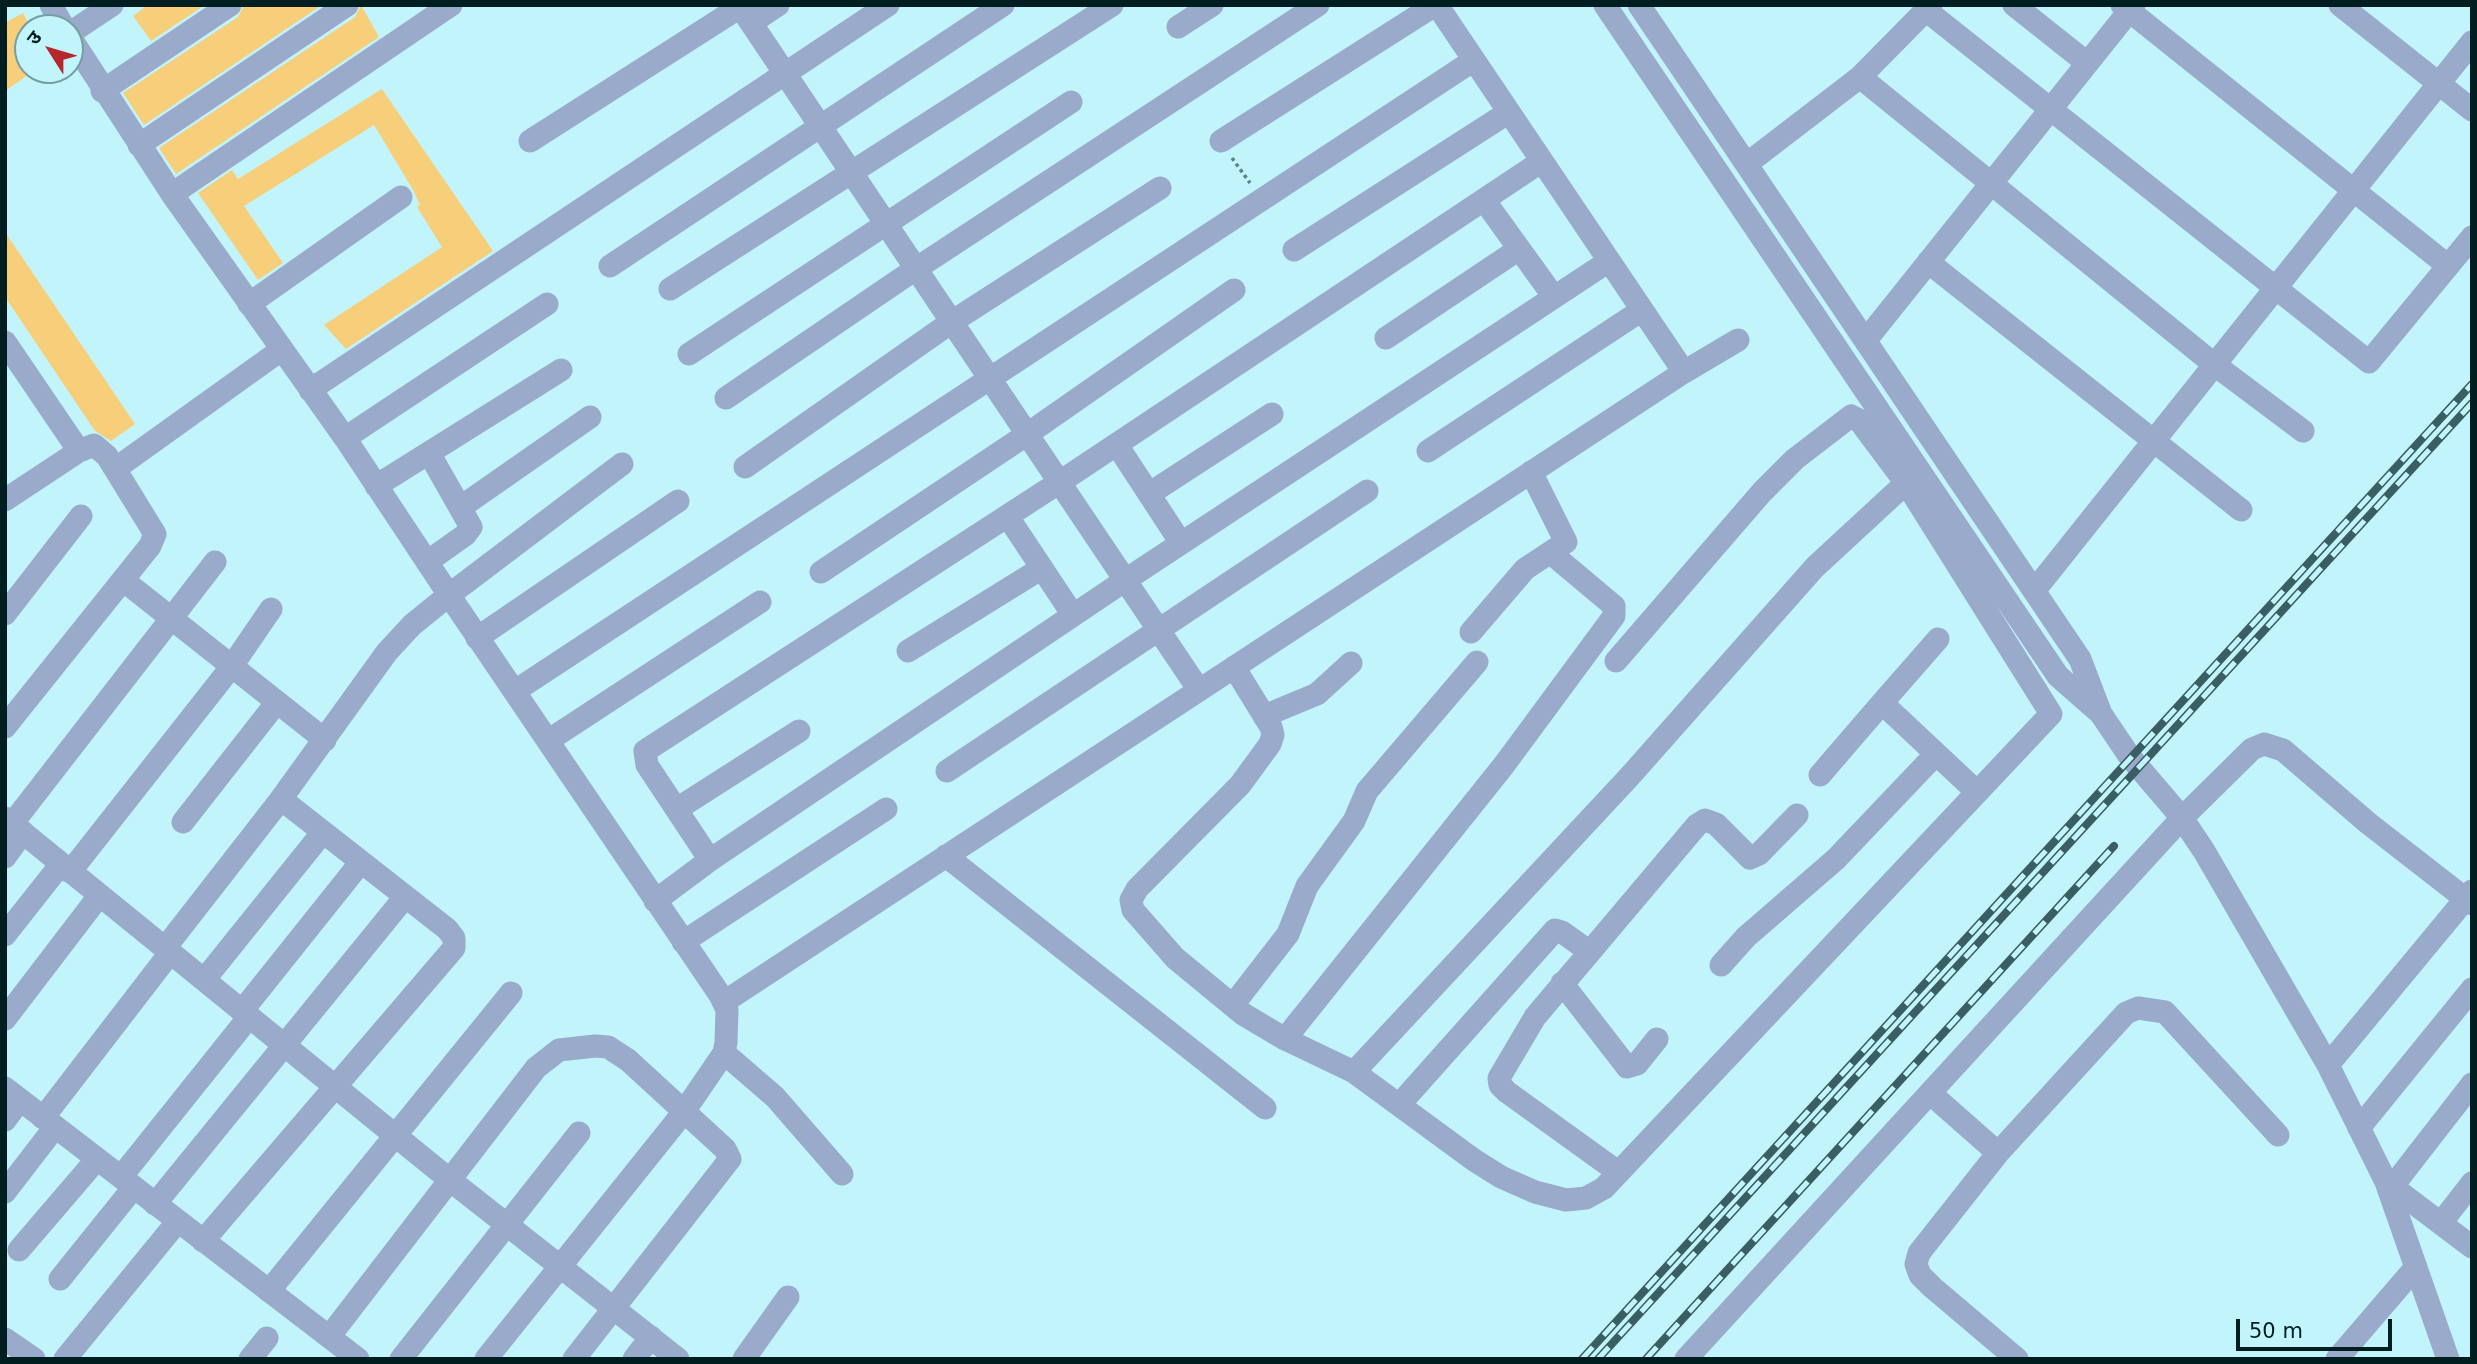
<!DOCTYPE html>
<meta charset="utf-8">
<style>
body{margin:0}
#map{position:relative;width:2477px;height:1364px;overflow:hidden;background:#c1f5fb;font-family:"DejaVu Sans","Noto Sans Devanagari",sans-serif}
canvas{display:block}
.frame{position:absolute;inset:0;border:7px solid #001d20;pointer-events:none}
.north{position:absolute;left:14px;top:14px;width:70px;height:70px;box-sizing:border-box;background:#c1f5fb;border:2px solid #749fa3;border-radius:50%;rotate:307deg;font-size:19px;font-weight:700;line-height:28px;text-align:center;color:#001d20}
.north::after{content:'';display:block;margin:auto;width:24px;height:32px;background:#b7262d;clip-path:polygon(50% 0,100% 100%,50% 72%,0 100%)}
.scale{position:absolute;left:2236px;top:1319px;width:156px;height:32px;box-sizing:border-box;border:4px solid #001d20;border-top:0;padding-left:9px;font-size:21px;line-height:24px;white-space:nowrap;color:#001d20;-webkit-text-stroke:5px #c1f5fb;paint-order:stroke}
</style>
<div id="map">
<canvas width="2477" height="1364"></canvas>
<div class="frame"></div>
<div class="north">उ</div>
<div class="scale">50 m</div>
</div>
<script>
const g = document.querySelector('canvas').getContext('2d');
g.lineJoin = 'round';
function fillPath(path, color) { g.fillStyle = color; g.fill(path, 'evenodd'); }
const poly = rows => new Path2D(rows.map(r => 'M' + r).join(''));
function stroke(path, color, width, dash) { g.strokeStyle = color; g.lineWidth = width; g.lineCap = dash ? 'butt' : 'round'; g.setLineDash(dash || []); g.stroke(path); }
fillPath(poly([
 [148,5,205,5,151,41,133,16],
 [244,5,322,5,144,125,123,93,238,17],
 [361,5,379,37,176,174,159,148,355,17],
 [23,13,28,22,28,75,5,91,5,23],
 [382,89,493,251,346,349,324,325,442,247,417,207,420,205,413,190,374,125,244,206,283,263,258,280,198,193,232,170,238,179],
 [5,232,135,424,111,441,95,431,5,297]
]), '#f7cf7b');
stroke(poly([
 [1232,158,1250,183]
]), '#5a8287', 3.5, [3.5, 3.5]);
stroke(poly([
 [51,5,64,28],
 [739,5,1199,690],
 [1437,5,1684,372],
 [1605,5,2058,676,2099,712],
 [1639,5,2080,659,2101,714,2130,757,2182,818,2204,851,2328,1065,2386,1182,2448,1359],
 [2014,5,2087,63],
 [2122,5,2447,265],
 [2340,5,2472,110],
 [1927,11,2369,362,2472,237],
 [751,23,778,5],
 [1178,27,1212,5],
 [70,33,112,5],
 [70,37,172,194,345,438,449,595,412,625,387,652,281,799,165,948],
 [1860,77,2215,365,2303,431],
 [102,91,230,5],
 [530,141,740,7],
 [1221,141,1435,5],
 [139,145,347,5],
 [1748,163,1860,77,1931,5],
 [172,194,451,5],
 [1484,200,1554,297],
 [1294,250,1509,112],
 [1928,262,2241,510],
 [610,266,1003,5],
 [670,289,1112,5],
 [249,304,401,197],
 [1386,338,1519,249],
 [1866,340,2134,5],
 [5,342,79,451],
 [689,354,1071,102],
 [310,390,888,5],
 [726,398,914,270,1318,5],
 [345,438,547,304],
 [1117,445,1181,543],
 [1428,451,1642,310],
 [745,467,950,323,1160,188],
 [115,469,281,350],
 [376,486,561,370],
 [1149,494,1272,414],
 [5,500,79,451,94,445,107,456,155,534,150,546,5,727],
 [461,507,590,417],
 [1008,517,1073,615],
 [427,562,465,535,471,527,429,453],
 [821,572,1026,435,1234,290],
 [123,580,325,740],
 [2034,591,2472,42],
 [5,614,81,516],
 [1471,632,1525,569,1566,542,1531,472],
 [477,638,678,501],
 [908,651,1042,568],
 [1234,667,1271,727,1273,735,1270,744,1240,785,1137,889,1131,900,1133,910,1175,958,1243,1014,1285,1039,1354,1072,1474,1160,1501,1177,1535,1192,1566,1200,1586,1198,1604,1188,2051,714,1906,483,1859,420,1851,416,1795,459,1762,492,1616,661],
 [515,691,1474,60],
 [1882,703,1938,639],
 [1264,716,1317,694,1351,663],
 [549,740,760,602],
 [947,771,1367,491],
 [1820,775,1882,703,1977,792],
 [677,809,799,731],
 [5,818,450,1180,678,1359],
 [183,822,277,702],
 [12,824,215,562],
 [946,856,1265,1108],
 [5,857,23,832],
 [710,860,647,765,645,751,1069,476,1542,161],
 [70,872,232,666,271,609],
 [655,901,710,860,1124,581,1609,261],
 [5,935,61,864],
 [683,942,886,809],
 [1721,965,1746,937,1836,859,1936,754],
 [204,980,323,832],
 [1562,983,1627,1067,1637,1064,1657,1039],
 [724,1002,1684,372,1738,340],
 [1233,1005,1288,934,1307,886,1354,821,1367,791,1477,662],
 [242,1011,361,862],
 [5,1019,99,896],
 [1285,1039,1504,765,1614,616,1614,606,1608,601,1552,554],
 [724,1053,775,1097,842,1174],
 [2328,1065,2472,891],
 [1354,1072,1630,776,1815,567,1906,483],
 [5,1088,358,1359],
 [1931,1094,1998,1153,1919,1253,1916,1264,1920,1275,1932,1287,2017,1359],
 [1399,1105,1555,930,1562,932,1590,952],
 [43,1118,170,953],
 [5,1120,20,1100],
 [2359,1128,2472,989],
 [1998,1153,2126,1013,2138,1008,2165,1012,2278,1135],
 [1618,1172,1507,1092,1500,1085,1499,1078,1535,1017,1697,825,1705,820,1716,824,1750,858,1759,854,1797,815],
 [121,1177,249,1017],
 [2386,1182,2472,1247],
 [2392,1187,2472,1084],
 [5,1192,55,1127],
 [155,1204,405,897],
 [2441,1223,2472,1183],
 [203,1241,454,948,454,938,447,929,281,799],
 [19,1250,97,1159],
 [60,1279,134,1187],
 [269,1291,511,993],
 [329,1337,536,1068,559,1050,595,1046,608,1047,628,1060,725,1149,730,1159,574,1359],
 [5,1339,34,1359],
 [65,1359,178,1221],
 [250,1359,267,1338],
 [401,1359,579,1133],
 [486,1359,683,1113,724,1053,726,1042,727,1010,720,995,449,595,622,464],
 [634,1359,651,1337],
 [744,1359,788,1297],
 [1686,1359,2182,818,2252,749,2264,744,2283,750,2368,823,2472,904],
 [2337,1359,2416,1267]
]), '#9aaaca', 23);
const rail = poly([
 [1582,1359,2472,384],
 [1598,1359,2472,403],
 [1646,1359,2114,846]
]);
stroke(rail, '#3a5e62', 8);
stroke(rail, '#c1f5fb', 5, [16]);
</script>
